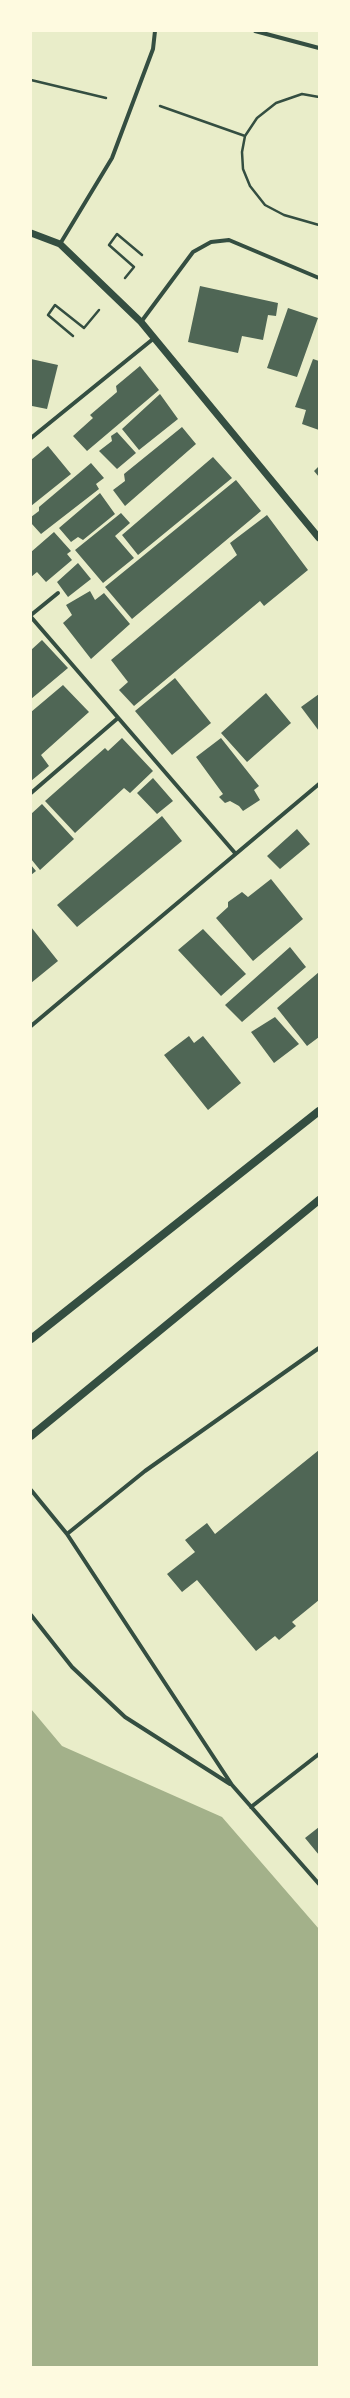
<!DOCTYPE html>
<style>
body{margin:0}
#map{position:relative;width:350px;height:2398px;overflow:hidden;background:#e9edc9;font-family:Lato,sans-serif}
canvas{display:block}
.frame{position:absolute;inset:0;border:32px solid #fefae0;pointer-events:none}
</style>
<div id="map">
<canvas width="350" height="2398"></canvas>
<div class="frame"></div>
</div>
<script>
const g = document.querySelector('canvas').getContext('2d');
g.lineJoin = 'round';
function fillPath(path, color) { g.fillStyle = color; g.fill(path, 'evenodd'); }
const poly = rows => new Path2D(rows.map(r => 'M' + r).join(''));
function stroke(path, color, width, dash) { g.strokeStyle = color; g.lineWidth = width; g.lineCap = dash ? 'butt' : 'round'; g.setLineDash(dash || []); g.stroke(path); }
fillPath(poly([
 [31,1709,62,1746,222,1817,319,1929,319,2367,31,2367]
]), '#a3b18a');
fillPath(poly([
 [200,286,278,303,276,316,268,315,263,340,242,336,238,353,188,342],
 [288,308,318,318,297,377,267,368],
 [31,359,58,365,47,409,32,406,31,410],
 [313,359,319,361,319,430,302,424,306,410,295,407],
 [140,366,159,390,87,451,73,436,93,418,90,415,117,392,116,386],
 [160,394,178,419,139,450,122,429],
 [182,427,196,444,125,506,113,490,125,481,124,474],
 [117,432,136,453,117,469,99,451,112,441,111,436],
 [48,446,71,474,31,506,31,460],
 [213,457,232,478,138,555,122,535],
 [91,463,104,478,96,484,99,489,41,534,31,523,31,517,39,511,39,507],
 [319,466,319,477,314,471],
 [236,480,261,511,132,619,105,587],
 [100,493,115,514,83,540,78,537,71,542,59,528],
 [121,513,130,523,115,536,134,558,103,583,75,550],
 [267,515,308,570,264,606,260,601,134,706,119,690,128,682,111,660,237,555,230,543],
 [54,532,71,551,67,554,72,560,46,582,37,572,31,577,31,552],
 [78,563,91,579,68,597,57,582],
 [90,591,95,600,104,593,130,624,91,659,63,623,72,615,66,605],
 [42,640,68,668,31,699,31,650],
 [175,678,211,723,172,755,135,711],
 [63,685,89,712,41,755,49,766,31,781,31,712],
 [266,693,291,723,247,762,221,733],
 [319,694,319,731,301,707],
 [122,738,153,771,130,793,124,788,75,833,45,801,105,748,108,751],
 [221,738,259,786,254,790,260,800,243,811,239,806,230,801,225,803,219,797,223,794,196,757],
 [153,778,173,801,157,814,137,793],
 [42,804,74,839,40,870,31,859,31,814],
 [162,816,182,841,77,927,57,905],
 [297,829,310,844,280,869,267,856],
 [31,865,36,871,31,875],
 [271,879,303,919,253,961,216,918,228,907,228,902,242,892,248,897],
 [31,927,58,961,31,983],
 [203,929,246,974,221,996,178,950],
 [290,947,306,967,242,1022,225,1005],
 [319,972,319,1037,307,1046,277,1008],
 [275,1017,299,1044,274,1063,251,1032],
 [189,1036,194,1043,203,1036,241,1083,208,1110,164,1055],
 [319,1450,319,1600,292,1622,296,1626,279,1640,275,1636,256,1651,197,1580,182,1592,167,1574,195,1552,185,1540,207,1523,215,1534],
 [319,1827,319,1855,305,1838]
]), '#4f6655');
stroke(poly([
 [31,80,106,98],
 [319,97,302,94,276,103,257,118,245,136,242,152,243,169,250,186,265,205,284,215,319,225],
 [160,106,245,136],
 [125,278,134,267,109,245,117,234,142,255],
 [73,336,48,315,55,305,84,328,99,310]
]), '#344e41', 2.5);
stroke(poly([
 [255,31,319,48],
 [60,244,112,158,153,49,155,31],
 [141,322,193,252,211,242,229,240,319,278],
 [31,438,153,339],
 [31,615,58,593],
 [31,617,235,853],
 [31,793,118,718],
 [31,1026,319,784],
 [31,1490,67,1534,232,1785,319,1884],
 [67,1534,145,1471,319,1348],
 [31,1615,72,1667,125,1717,230,1784],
 [251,1807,319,1754]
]), '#344e41', 4);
stroke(poly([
 [31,233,60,244,141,322,319,538]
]), '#344e41', 7);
stroke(poly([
 [31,1339,319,1111],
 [31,1436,319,1200]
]), '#344e41', 8);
</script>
